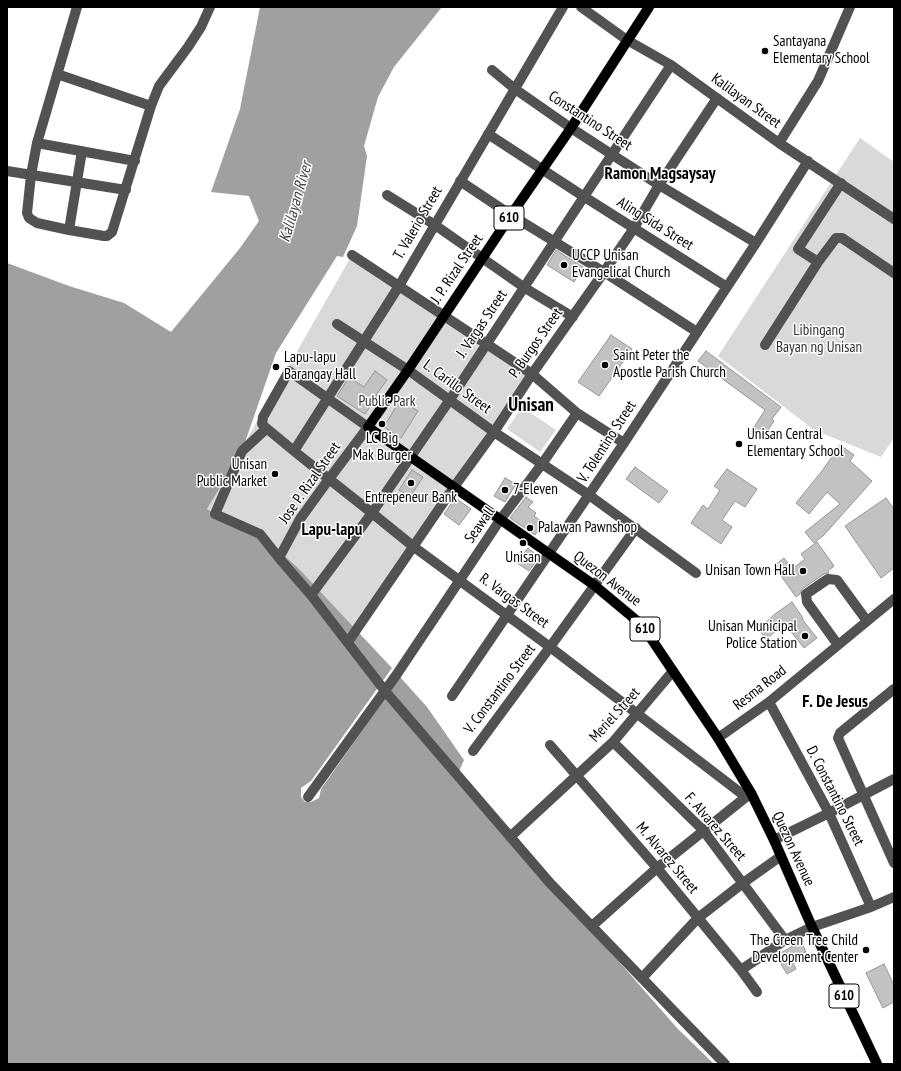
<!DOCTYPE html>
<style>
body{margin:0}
#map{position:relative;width:901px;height:1071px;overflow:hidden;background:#fff;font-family:"PT Sans Narrow",sans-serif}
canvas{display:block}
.frame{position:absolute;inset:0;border:8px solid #000;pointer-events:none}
</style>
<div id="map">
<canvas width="901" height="1071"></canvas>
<div class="frame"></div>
</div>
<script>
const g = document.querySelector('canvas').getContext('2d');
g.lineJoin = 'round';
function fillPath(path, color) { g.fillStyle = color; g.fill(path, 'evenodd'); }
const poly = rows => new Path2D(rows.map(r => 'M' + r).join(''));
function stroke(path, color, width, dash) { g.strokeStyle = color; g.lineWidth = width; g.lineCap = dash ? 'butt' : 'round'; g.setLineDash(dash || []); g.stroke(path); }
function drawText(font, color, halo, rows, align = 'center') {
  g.font = font + ' "PT Sans Narrow",sans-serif'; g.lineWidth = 3; g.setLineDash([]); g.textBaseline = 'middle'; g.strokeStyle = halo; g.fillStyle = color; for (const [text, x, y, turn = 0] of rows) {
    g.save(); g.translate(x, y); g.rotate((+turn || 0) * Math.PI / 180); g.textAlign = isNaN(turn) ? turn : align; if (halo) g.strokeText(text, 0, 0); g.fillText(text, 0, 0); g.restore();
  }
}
fillPath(poly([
 [860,138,894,162,894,438,881,457,814,430,718,356],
 [352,255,532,374,348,642,207,509],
 [522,407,556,430,540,452,507,429]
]), '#d9d9d9');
fillPath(poly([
 [260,7,442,7,394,67,378,97,364,146,367,156,357,226,343,257,337,256,276,353,242,451,207,509,215,514,260,534,298,568,392,668,427,707,464,760,457,776,677,1028,714,1064,7,1064,7,263,69,286,124,303,171,332,240,248,259,221,249,196,211,192,240,109]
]), '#a0a0a0');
fillPath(poly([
 [392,668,400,677,321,789,319,798,311,802,305,802,301,797,301,788,311,781]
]), '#fff');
const building = poly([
 [556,250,583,267,574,282,547,265,556,250],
 [611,335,632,349,599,396,578,382,611,335],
 [706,351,781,407,772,419,774,421,762,439,751,432,765,410,698,361,706,351],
 [375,371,387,380,376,395,377,396,365,414,337,396,349,377,364,387,375,371],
 [400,400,418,411,401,438,384,427,400,400],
 [840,445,854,455,850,461,872,481,824,535,814,543,805,532,840,504,827,492,809,514,796,503,822,471,840,445],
 [635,467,668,491,659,503,626,479,635,467],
 [727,469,757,489,745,507,735,501,722,520,732,527,721,544,691,523,703,505,708,509,720,490,714,486,727,469],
 [412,470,423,477,410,497,399,490,412,470],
 [505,478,516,484,505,502,494,496,505,478],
 [526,497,533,502,528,507,536,513,534,516,544,523,535,535,510,518,526,497],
 [455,498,471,509,459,525,444,514,455,498],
 [886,498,894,509,894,568,881,578,845,526,886,498],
 [817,542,834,566,828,571,829,573,824,574,802,589,800,594,796,597,774,566,784,558,792,569,805,559,801,554,817,542],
 [528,548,539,557,529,571,517,563,528,548],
 [792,602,803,618,802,619,817,638,804,648,784,623,767,639,758,629,775,614,792,602],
 [801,941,806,952,791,959,796,969,787,974,776,956,801,941],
 [884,964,894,985,894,1002,883,1008,866,973,884,964]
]);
fillPath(building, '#c2c2c2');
stroke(building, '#969696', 1);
const major = poly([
 [649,7,571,128,511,215,408,370,368,427,594,585,642,625,718,738,751,793,774,840,812,927,877,1064]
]);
stroke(major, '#dbdbdb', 11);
stroke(poly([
 [77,7,37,143,31,175,27,213,29,218,37,223,69,230,104,236,107,236,112,232,151,106,159,86,188,47,201,27,210,7],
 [581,7,627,40,671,65,779,143,894,219],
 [492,70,515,89,571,128,659,185,756,243],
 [57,74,151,106],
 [488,134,583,196,727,287],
 [37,143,135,161],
 [779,143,818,81,850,7],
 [7,171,126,190],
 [460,181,511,215,604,272,697,332],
 [387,195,435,225,525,288,573,317],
 [69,230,82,151],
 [352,255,532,374,577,413,624,443],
 [818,262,798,249,841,183],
 [337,324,408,370,494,432,589,495,696,573],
 [765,345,818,262,836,238,842,238,894,273],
 [266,429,242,451,215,514,260,534,279,558,311,595,385,691,550,883,725,1064],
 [294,451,399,286,563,7],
 [279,558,300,519,329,479,368,427,289,371,263,417,262,424,265,427,294,451,329,479,372,513,414,547,550,647,746,797,751,793],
 [311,595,372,513,449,401,671,65],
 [348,642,454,487,494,432,532,374,604,272,634,228,659,185,717,98],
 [838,645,807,602,806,594,828,579,837,580,867,621],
 [894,689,840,733,838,738,894,863],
 [452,696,624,443,756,243,808,161],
 [769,702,829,813,871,907],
 [718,738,769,702,894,599],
 [613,742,703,830,785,940],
 [550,745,657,868,741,970,757,992],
 [473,751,550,647,636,528],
 [308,797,397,674,500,520,542,464,577,413],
 [510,837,613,742,673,671],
 [774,840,829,813,894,779],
 [592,926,657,868,746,797],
 [741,970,785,940,812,927,871,907,894,897],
 [642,978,698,918,743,883,781,856]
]), '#525252', 10);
stroke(major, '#000', 10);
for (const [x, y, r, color] of [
 [765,51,4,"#000"],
 [564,265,4,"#000"],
 [605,365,4,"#000"],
 [276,367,4,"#000"],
 [382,424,4,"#000"],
 [739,444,4,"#000"],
 [275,474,4,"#000"],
 [411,483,4,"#000"],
 [505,490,4,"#000"],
 [530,528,4,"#000"],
 [523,543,4,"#000"],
 [803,571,4,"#000"],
 [805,636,4,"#000"],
 [866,950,4,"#000"]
]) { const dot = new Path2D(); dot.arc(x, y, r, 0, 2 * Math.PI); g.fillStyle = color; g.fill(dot); stroke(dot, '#fff', 1.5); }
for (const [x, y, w] of [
 [509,218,30],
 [645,629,30],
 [844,996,30]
]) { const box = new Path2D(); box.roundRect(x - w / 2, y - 12, w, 24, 3); g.fillStyle = '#fff'; g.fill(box); stroke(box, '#000', 1); }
drawText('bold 14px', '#000', null, [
 ["610",509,218],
 ["610",645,629],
 ["610",844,996]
]);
drawText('15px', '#000', '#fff', [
 ["Santayana",773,42],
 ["Elementary School",773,59],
 ["UCCP Unisan",572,256],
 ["Evangelical Church",572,273],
 ["Saint Peter the",613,356],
 ["Apostle Parish Church",613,373],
 ["Lapu-lapu",284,358],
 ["Barangay Hall",284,375],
 ["Unisan Central",747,435],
 ["Elementary School",747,452],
 ["LC Big",382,439,"center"],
 ["Mak Burger",382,456,"center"],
 ["Unisan",267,465,"right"],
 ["Public Market",267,482,"right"],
 ["7-Eleven",513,490],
 ["Entrepeneur Bank",411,498,"center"],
 ["Palawan Pawnshop",538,528],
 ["Unisan",523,558,"center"],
 ["Unisan Town Hall",795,571,"right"],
 ["Unisan Municipal",797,627,"right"],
 ["Police Station",797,644,"right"],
 ["The Green Tree Child",858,941,"right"],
 ["Development Center",858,958,"right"]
], 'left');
drawText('15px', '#000', '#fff', [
 ["Kalilayan Street",746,101,36],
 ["Constantino Street",590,121,33],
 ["T. Valerio Street",418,223,-60],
 ["Aling Sida Street",655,224,32],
 ["J. P. Rizal Street",457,269,-56],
 ["J. Vargas Street",482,324,-56],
 ["P. Burgos Street",536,343,-55],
 ["L. Carillo Street",457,387,36],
 ["V. Tolentino Street",607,442,-57],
 ["Jose P. Rizal Street",310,483,-55],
 ["Seawall",480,525,-55],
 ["Quezon Avenue",607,579,37],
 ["R. Vargas Street",514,601,36],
 ["Resma Road",760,688,-38],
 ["V. Constantino Street",500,689,-53],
 ["Meriel Street",615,715,-48],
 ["D. Constantino Street",835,796,63],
 ["F. Alvarez Street",715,827,49],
 ["Quezon Avenue",793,849,65],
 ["M. Alvarez Street",667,858,50]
]);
drawText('15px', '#303030', '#fff', [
 ["Libingang",819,331],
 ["Bayan ng Unisan",819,348],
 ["Public Park",387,402]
]);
drawText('italic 16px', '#414141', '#fff', [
 ["Kalilayan River",296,202,-74]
]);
drawText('bold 17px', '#000', '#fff', [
 ["Ramon Magsaysay",660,174],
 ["Lapu-lapu",332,530],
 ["F. De Jesus",835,702]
]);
drawText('bold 19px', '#000', '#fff', [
 ["Unisan",531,406]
]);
</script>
